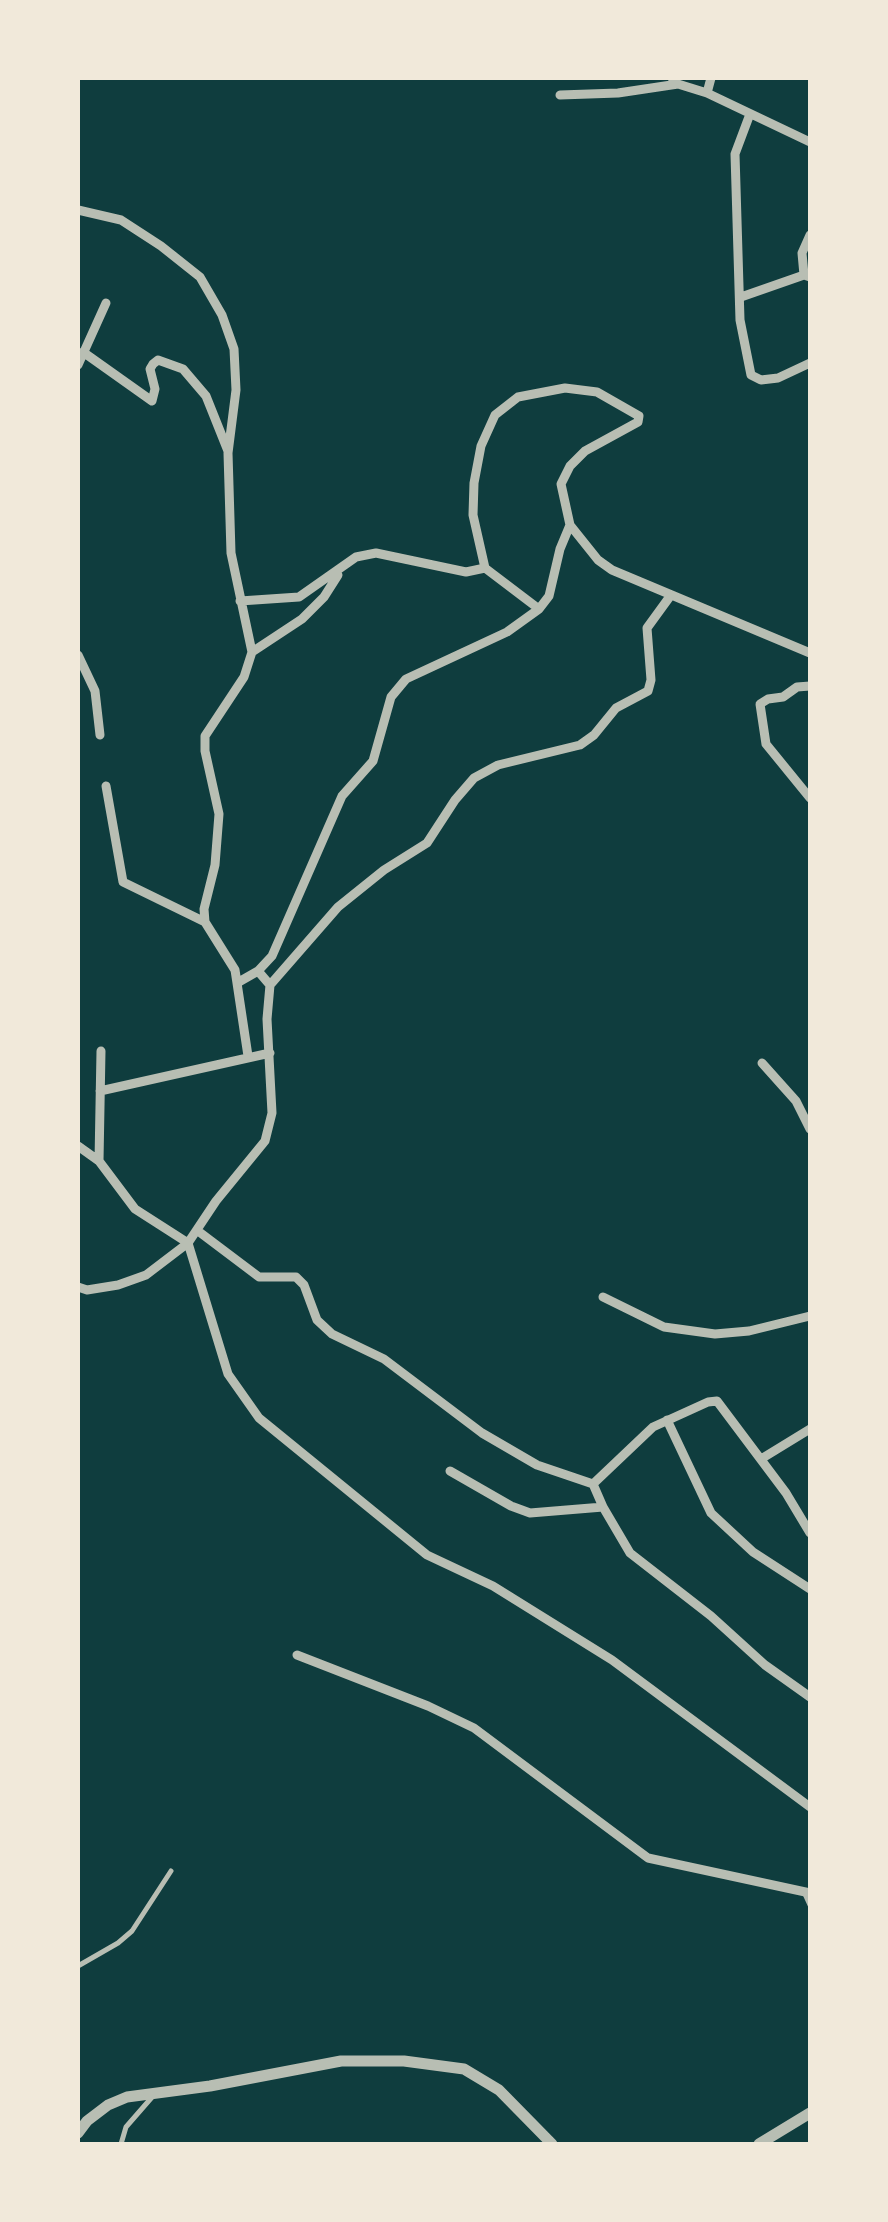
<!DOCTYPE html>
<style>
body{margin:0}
#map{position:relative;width:888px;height:2222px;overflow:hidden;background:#0f3d3e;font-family:Montserrat,sans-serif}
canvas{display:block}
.frame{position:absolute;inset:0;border:80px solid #f1e9da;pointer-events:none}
</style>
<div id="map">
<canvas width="888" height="2222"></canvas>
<div class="frame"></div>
</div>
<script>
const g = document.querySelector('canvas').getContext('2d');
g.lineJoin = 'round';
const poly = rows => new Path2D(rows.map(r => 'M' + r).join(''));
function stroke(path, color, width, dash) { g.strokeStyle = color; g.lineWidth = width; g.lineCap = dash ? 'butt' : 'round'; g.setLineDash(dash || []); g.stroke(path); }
stroke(poly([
 [805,1894,810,1905],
 [78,1966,118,1943,132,1931,171,1871],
 [121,2144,126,2127,153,2096]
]), '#b8beb3', 5);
stroke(poly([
 [672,78,678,84,707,93,810,142],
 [707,93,711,78],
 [560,95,618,93,678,84],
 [750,114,735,154,740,320,751,375,761,380,778,378,810,363],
 [78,210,121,220,161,246,200,277,222,315,234,349,236,390,228,453,231,553,252,652,244,677,205,736,205,751,219,814,215,865,204,909,205,922,235,970,237,983,258,971,270,985,267,1019,272,1113,265,1141,216,1201,188,1243,146,1275,118,1285,87,1290,78,1287],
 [804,275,802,253,810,235],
 [741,297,804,275,810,277],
 [83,352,152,401,155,389,150,369,153,364,158,360,183,369,206,396,228,451],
 [78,365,106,303],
 [570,525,598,560,612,570,810,653],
 [240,601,299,597,356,557,376,553,466,572,485,568,539,609],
 [252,652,302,619,324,597,338,575],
 [78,655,95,691,100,735],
 [810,686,797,687,783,697,768,699,760,704,766,744,810,798],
 [106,786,123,882,205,922],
 [258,971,272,956,342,796,373,761,391,697,406,679,507,632,539,609,549,596,560,549,570,525,561,484,570,466,585,451,638,422,639,416,597,392,565,388,518,397,495,415,481,446,474,483,473,515,485,568],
 [237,983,248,1056],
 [270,985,338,907,384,870,427,843,455,800,474,778,498,765,580,745,594,735,616,708,648,691,651,680,647,628,671,595],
 [762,1063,796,1101,810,1129],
 [100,1091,270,1053],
 [78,1146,99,1161,135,1209,188,1243],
 [99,1161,101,1051],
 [198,1231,259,1277,296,1277,304,1285,317,1320,332,1334,384,1359,482,1433,537,1465,593,1484,603,1507,630,1553,711,1616,765,1665,810,1697],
 [188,1243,228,1374,259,1418,427,1555,493,1586,612,1660,810,1807],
 [603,1297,664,1327,715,1334,749,1331,810,1316],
 [667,1420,711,1513,753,1552,810,1589],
 [761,1459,810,1429],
 [450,1471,511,1506,530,1513,603,1507],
 [593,1484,653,1427,708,1402,717,1401,786,1493,810,1533],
 [297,1655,428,1706,474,1728,648,1858,810,1893]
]), '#b8beb3', 9);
stroke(poly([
 [78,2133,87,2121,108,2105,127,2097,210,2086,341,2061,404,2061,464,2069,499,2090,552,2144],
 [759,2144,810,2113]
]), '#b8beb3', 11);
</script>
